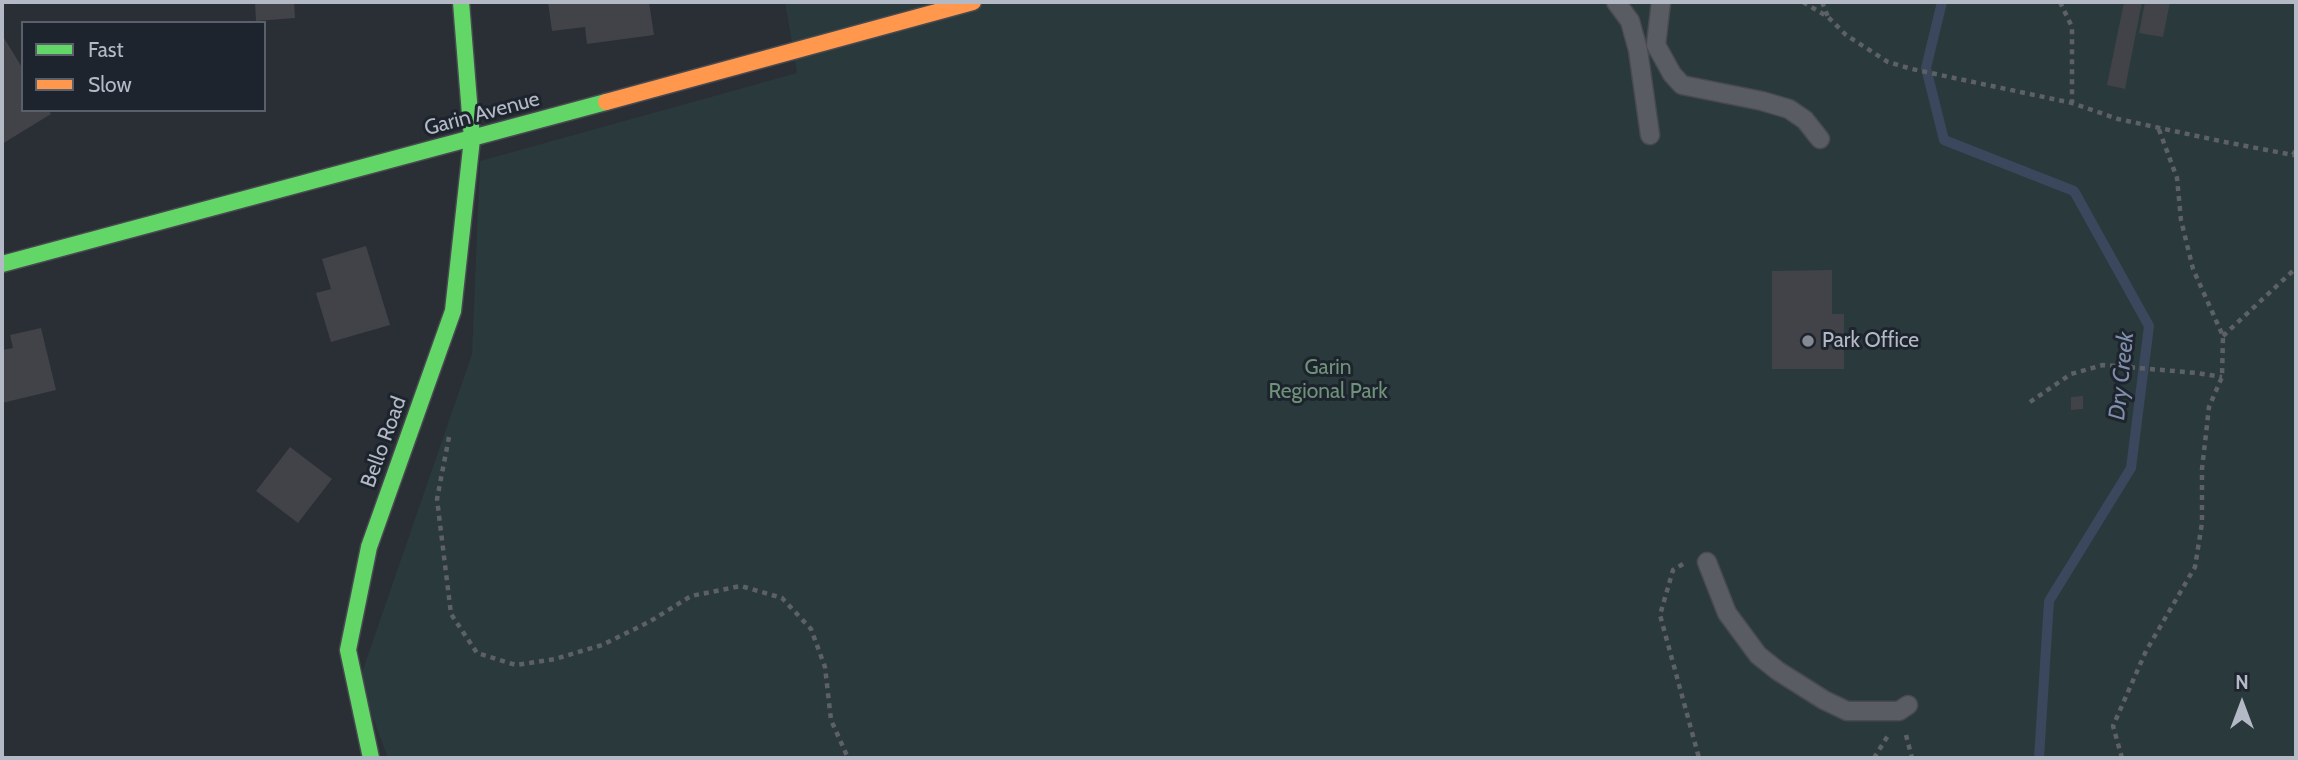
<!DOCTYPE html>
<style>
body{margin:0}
#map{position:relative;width:2298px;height:760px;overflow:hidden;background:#2a2e35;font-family:Cabin,sans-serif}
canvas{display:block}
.frame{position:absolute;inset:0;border:4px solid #b4bac5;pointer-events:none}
.legend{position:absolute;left:21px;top:21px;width:245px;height:91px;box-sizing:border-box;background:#1e242e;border:2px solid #5a606a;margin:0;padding:9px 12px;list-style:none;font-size:21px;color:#b4bac5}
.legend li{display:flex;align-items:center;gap:14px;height:35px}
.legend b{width:35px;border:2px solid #5a606a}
.north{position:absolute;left:2207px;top:669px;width:70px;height:70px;-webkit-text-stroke:5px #1e242e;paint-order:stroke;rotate:0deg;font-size:19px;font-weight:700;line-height:28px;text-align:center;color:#b4bac5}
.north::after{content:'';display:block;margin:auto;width:24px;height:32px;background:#b4bac5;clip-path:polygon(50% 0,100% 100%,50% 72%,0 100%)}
</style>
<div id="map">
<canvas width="2298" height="760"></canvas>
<div class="frame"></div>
<ul class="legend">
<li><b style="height:9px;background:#63d668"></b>Fast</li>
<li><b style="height:9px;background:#ff974d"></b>Slow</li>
</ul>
<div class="north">N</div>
</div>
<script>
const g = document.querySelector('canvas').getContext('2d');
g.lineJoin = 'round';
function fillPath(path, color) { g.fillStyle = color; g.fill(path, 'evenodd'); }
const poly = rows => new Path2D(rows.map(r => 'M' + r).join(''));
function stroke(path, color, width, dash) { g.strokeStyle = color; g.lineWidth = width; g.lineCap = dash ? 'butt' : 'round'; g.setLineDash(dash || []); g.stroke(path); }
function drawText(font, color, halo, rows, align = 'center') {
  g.font = font + ' Cabin,sans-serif'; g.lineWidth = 6; g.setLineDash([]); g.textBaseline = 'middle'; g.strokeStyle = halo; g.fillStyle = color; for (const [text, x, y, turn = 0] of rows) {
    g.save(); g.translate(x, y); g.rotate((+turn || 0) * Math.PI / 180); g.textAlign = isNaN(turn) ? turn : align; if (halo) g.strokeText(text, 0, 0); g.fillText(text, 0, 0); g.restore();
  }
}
fillPath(poly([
 [785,2,2296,2,2296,758,388,758,359,681,472,354,480,161,797,73]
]), '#2a393b');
stroke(poly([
 [1942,2,1926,68,1944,140,2074,191,2149,326,2131,468,2049,601,2039,758]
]), '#3b475c', 10);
fillPath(poly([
 [255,2,294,2,295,18,256,21],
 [548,2,649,2,654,35,587,44,585,27,552,31],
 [2124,2,2142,2,2125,89,2107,85],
 [2145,2,2170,2,2163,37,2139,33],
 [4,38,23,69,23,110,48,110,51,114,2,144,2,39],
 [366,246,390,325,331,342,316,293,331,289,322,259],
 [1832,270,1832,314,1844,314,1844,369,1772,369,1772,271],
 [41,328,56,390,2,403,2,350,13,348,10,335],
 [2083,396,2083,409,2071,410,2071,397],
 [290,447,332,479,298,523,256,491]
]), '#414349');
const lane = poly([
 [1616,2,1630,21,1638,50,1650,135],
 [1661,2,1656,45,1672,74,1682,85,1762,101,1789,109,1805,120,1820,139],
 [1707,562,1727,613,1758,655,1778,671,1824,700,1847,711,1899,711,1908,705]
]);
const fast = poly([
 [2,264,606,102],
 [371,758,348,650,369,547,453,311,472,139,461,2]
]);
const slow = poly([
 [606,102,973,2]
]);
stroke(lane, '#484a50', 21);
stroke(fast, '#484a50', 19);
stroke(slow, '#484a50', 19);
stroke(poly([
 [1803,2,1828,17,1846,35,1888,62,1912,69,2072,103,2118,119,2225,142,2293,155,2296,150],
 [1822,2,1828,17],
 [2060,2,2072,27,2072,103],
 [2223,336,2296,268],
 [2030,402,2071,374,2103,365,2197,373,2222,377],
 [449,437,437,499,451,614,477,653,516,665,555,659,602,645,649,622,691,596,741,586,782,598,811,629,825,667,831,720,848,758],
 [1683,564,1673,570,1660,615,1699,758],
 [1906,735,1912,758],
 [1874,758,1889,734],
 [2122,758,2113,726,2146,651,2195,567,2202,523,2202,469,2209,407,2222,377,2223,336,2193,269,2181,220,2177,178,2158,127]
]), '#5d6166', 4.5, [5, 5]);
stroke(lane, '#595c63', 18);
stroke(fast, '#63d668', 16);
stroke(slow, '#ff974d', 16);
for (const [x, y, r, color] of [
 [1808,341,7,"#848993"]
]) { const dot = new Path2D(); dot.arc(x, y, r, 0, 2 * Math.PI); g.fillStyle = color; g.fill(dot); stroke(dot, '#1e242e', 2.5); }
drawText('21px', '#b4bac5', '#1e242e', [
 ["Garin Avenue",482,114,-15],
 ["Bello Road",384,442,-70]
]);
drawText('21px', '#b4bac5', '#1e242e', [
 ["Park Office",1822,341]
], 'left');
drawText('21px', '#6e9378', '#1e242e', [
 ["Garin",1328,368],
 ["Regional Park",1328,392]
]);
drawText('italic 23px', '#7f8faa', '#1e242e', [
 ["Dry Creek",2122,376,-84]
]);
</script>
